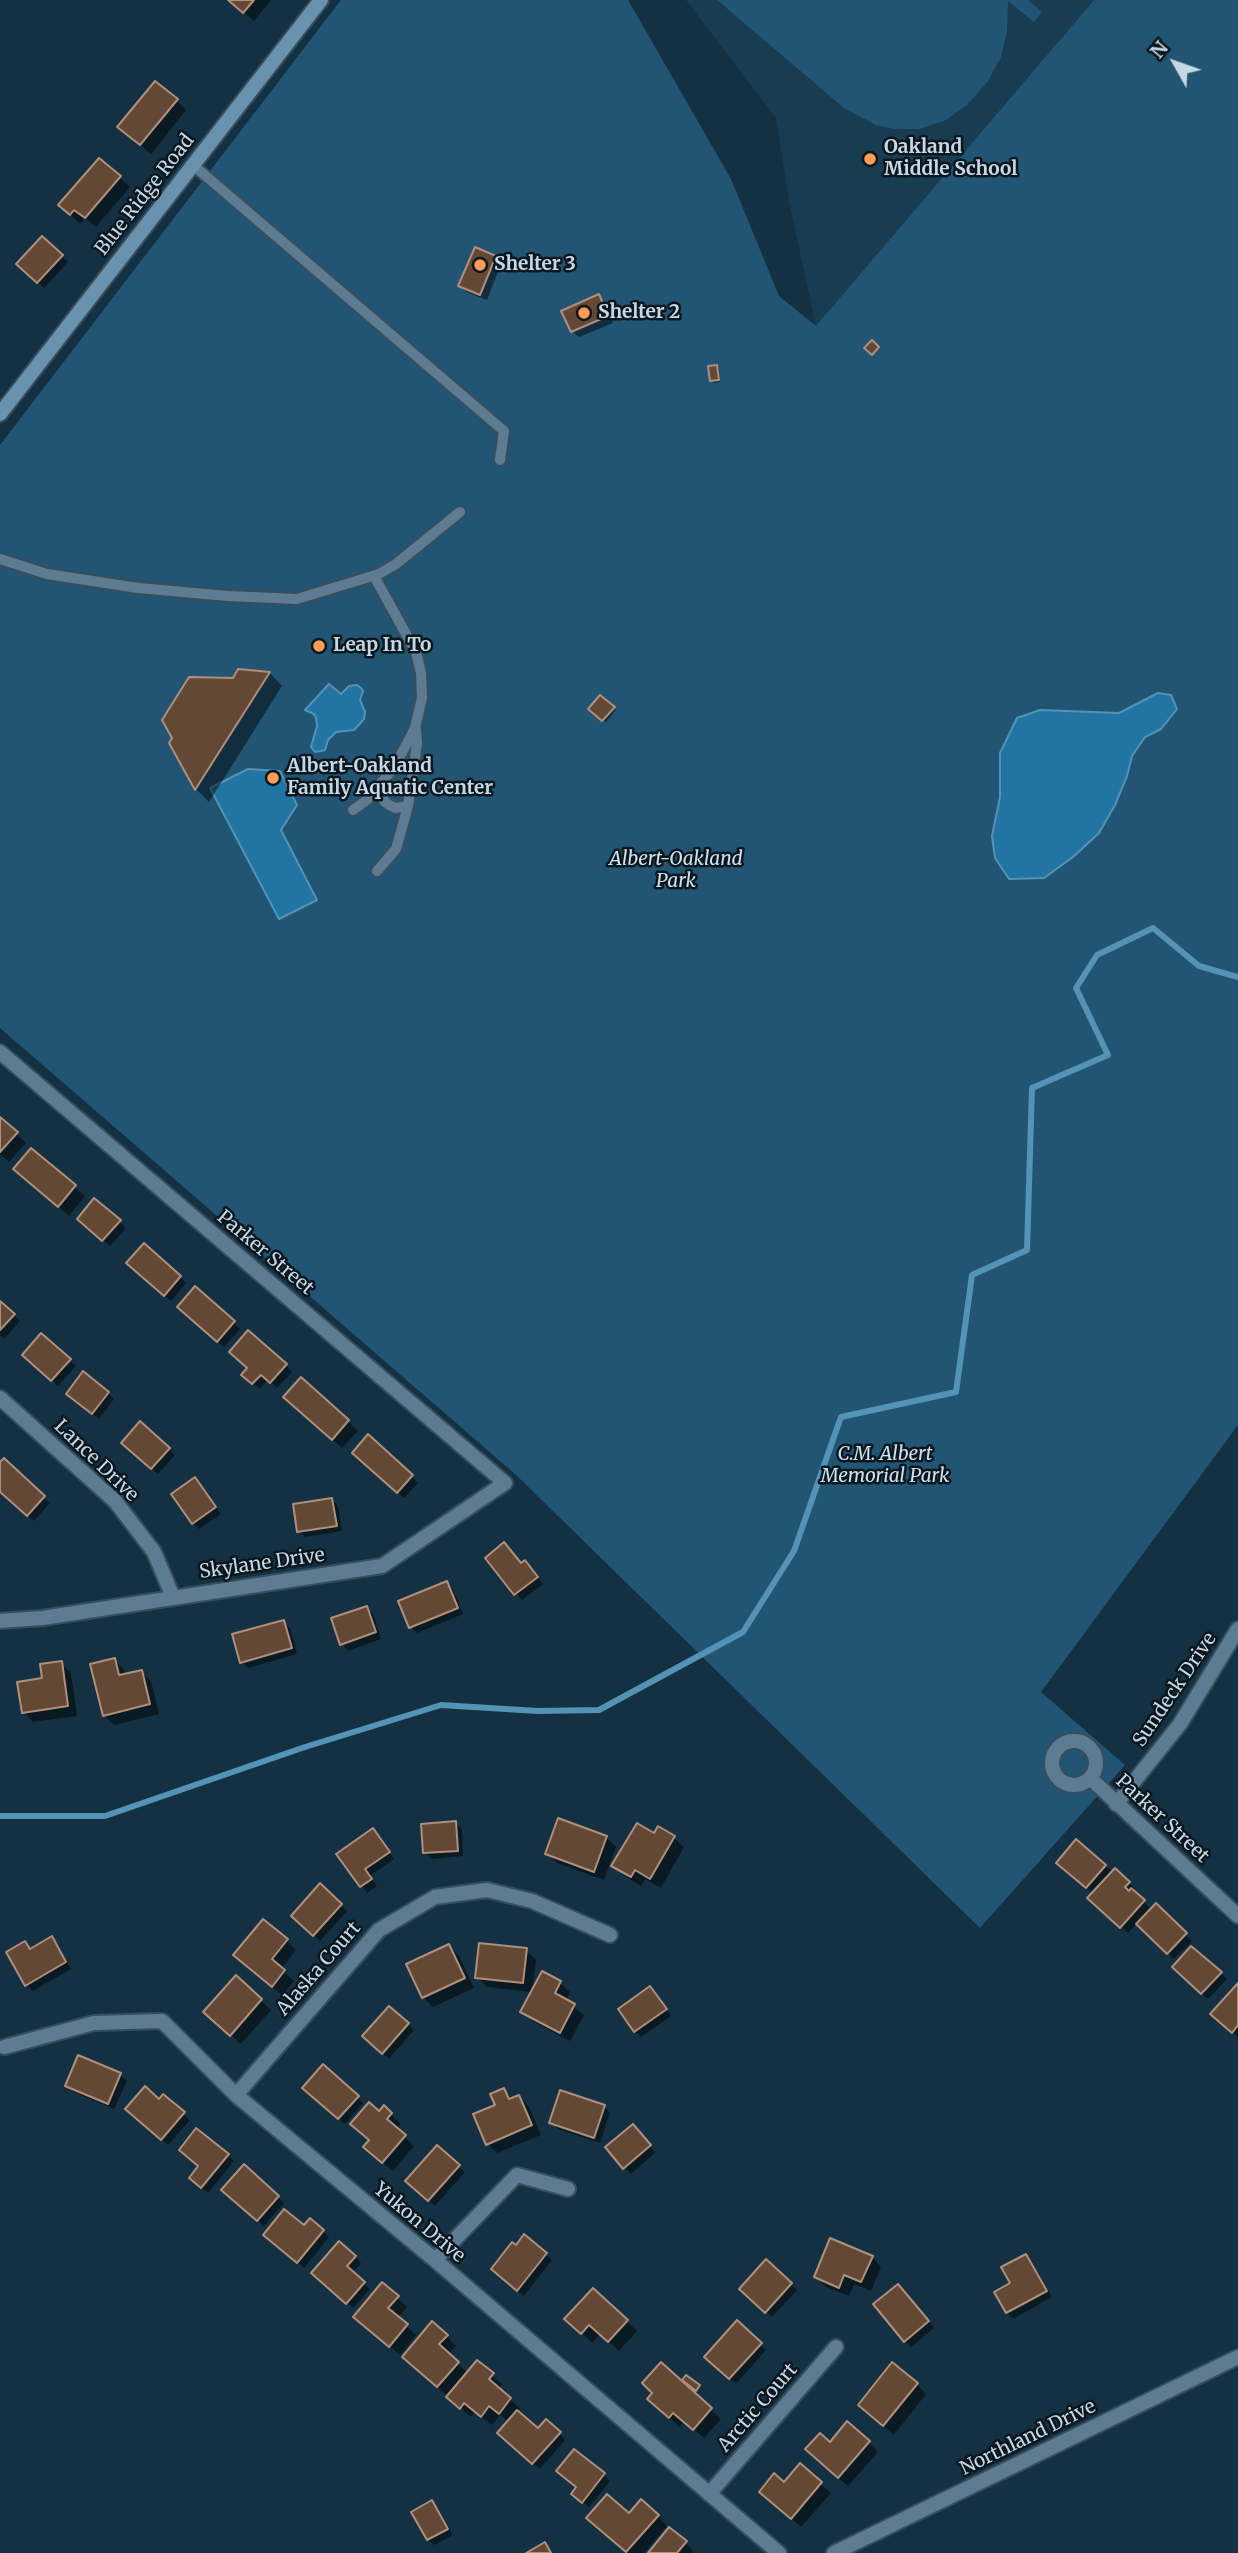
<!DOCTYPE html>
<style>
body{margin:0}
#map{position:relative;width:1238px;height:2553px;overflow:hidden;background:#143143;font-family:Merriweather,serif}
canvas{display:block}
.north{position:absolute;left:1140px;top:28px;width:70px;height:70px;-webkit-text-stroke:5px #0b171f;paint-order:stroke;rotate:310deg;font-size:19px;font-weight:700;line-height:28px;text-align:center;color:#c7d7e3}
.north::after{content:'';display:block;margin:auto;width:24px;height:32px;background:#c7d7e3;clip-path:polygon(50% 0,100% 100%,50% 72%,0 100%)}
</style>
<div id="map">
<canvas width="1238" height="2553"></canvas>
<div class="north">N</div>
</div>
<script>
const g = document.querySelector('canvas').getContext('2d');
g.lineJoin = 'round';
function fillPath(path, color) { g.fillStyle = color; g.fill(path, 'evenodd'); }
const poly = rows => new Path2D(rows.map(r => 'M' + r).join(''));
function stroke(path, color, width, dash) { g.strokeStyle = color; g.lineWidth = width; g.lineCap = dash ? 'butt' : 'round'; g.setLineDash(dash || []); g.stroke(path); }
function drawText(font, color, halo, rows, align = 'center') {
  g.font = font + ' Merriweather,serif'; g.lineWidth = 5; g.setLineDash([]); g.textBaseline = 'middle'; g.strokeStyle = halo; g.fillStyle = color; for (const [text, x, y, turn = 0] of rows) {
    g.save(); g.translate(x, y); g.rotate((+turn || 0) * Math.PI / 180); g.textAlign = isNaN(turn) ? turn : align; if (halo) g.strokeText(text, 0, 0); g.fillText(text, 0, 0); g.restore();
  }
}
fillPath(poly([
 [686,0,1094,0,816,327,789,201,776,118]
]), '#183c52');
fillPath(poly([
 [341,0,628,0,731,179,779,296,816,326,1094,0,1238,0,1238,1425,1041,1692,1125,1765,980,1928,515,1474,0,1028,0,445],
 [717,0,1028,0,1042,12,1034,22,1008,1,1007,31,1001,57,988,81,967,105,946,120,919,129,894,129,876,125,844,108]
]), '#225573');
const water = poly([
 [329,684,341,694,349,686,357,685,361,688,363,691,360,700,365,712,364,719,354,730,336,732,328,740,325,750,315,752,311,747,317,726,316,718,314,714,305,710,329,684],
 [1158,693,1171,695,1177,709,1161,729,1145,737,1132,756,1127,776,1115,805,1099,833,1073,857,1044,878,1009,879,995,858,992,836,1000,797,1000,753,1017,718,1040,710,1119,713,1158,693],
 [248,769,280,771,297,805,281,830,317,900,279,919,210,788,248,769]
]);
fillPath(water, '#2274a2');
stroke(water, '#5492b6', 2);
fillPath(poly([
 [229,0,271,0,254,21],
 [176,100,186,110,151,154,120,127],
 [99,160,130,187,96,227,85,218,80,224,61,205],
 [42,238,68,262,44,288,19,264],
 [495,258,501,264,487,300,466,292,460,286],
 [598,296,604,303,613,323,579,337,572,331],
 [716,367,719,369,720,382,714,383,711,380],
 [239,671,270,673,282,686,209,802,196,789,171,743,234,680],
 [601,697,616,710,606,722,590,709],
 [0,1119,26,1143,9,1162,0,1154],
 [31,1150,85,1196,69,1216,15,1169],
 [119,1222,126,1228,110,1246,85,1225],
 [144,1245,186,1283,171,1301,134,1269],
 [195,1288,240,1329,224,1347,185,1313],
 [0,1303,20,1321,4,1339,0,1335],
 [69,1360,76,1366,58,1386,30,1361],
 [285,1365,292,1372,277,1388,268,1379,260,1389,244,1375],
 [108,1393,114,1399,99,1419,74,1400],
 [296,1407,348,1421,358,1431,342,1448],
 [368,1437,418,1483,404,1498,360,1459],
 [130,1449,169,1449,175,1455,158,1474],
 [0,1465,50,1503,34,1521,0,1490],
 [195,1479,221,1514,199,1529,193,1523],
 [332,1500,338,1506,342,1531,305,1537,299,1531],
 [487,1558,531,1569,543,1584,522,1600],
 [446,1583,453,1589,463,1614,417,1633,411,1627],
 [367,1608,373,1614,381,1639,348,1651,342,1644,333,1619],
 [284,1622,290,1628,297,1654,248,1668,242,1662],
 [115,1660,124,1670,126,1675,141,1672,151,1681,159,1714,114,1725,104,1715],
 [61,1663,71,1673,77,1716,33,1722,24,1712,44,1680],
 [455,1823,462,1829,463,1856,431,1859,425,1852],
 [659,1828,674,1838,684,1847,661,1888,645,1879,641,1886,623,1875,614,1866,655,1835],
 [379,1837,394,1859,370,1876,377,1886,367,1893,339,1854],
 [606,1837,616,1847,604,1880,557,1863,547,1853],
 [1105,1866,1129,1883,1135,1889,1133,1891,1152,1910,1156,1906,1192,1941,1174,1959,1137,1923,1128,1933,1090,1898,1094,1894,1065,1869],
 [320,1886,347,1911,320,1941,293,1916],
 [51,1938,58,1945,71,1969,33,1991,27,1985,25,1943,31,1950],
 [286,1940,296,1950,281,1969,294,1981,282,1995,245,1965],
 [449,1946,459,1956,474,1988,433,2007,423,1997],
 [526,1950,536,1960,532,1991,542,1973,560,1983,570,1992,566,2000,584,2015,570,2041,532,2021,522,2011,532,1992,487,1987,477,1977],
 [1205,1958,1227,1979,1208,1999,1174,1967],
 [236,1977,271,2010,241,2044,215,2021],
 [1238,1985,1238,2037,1219,2020],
 [650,1988,671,2016,641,2037,635,2031],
 [408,2024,414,2030,389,2059,370,2042],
 [79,2057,120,2075,127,2081,114,2109,73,2092,67,2085],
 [504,2090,513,2099,519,2097,529,2107,541,2135,497,2153,488,2144,497,2106],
 [311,2094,357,2097,363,2103,345,2124],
 [159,2101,183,2114,190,2120,168,2145,133,2115],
 [604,2106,610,2113,600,2143,558,2129,551,2122],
 [384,2108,401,2124,396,2129,414,2146,393,2171,375,2156,371,2141,379,2114],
 [639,2133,655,2153,631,2174,624,2167],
 [228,2155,234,2161,208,2193,197,2184],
 [458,2166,465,2172,435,2206,408,2181],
 [244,2167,284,2203,264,2226,230,2196],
 [304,2227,323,2231,329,2237,304,2268,271,2241],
 [525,2237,552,2260,524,2296,499,2276],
 [1026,2256,1032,2262,1052,2297,1013,2319,1007,2312,996,2292,1012,2283],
 [355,2257,361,2263,352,2273,370,2289,353,2308,319,2279],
 [872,2257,881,2267,871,2291,854,2284,849,2296,826,2287,816,2277],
 [766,2261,797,2290,772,2317,747,2295],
 [593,2290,637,2331,619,2351,600,2334,592,2343,577,2328],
 [905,2292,934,2328,911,2347,905,2341],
 [397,2297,407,2307,398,2318,416,2335,400,2355,365,2326],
 [446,2336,456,2346,448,2355,468,2373,477,2362,502,2384,499,2389,520,2409,517,2412,538,2431,559,2433,565,2440,540,2469,506,2439,509,2422,500,2415,492,2425,475,2412,471,2417,414,2366],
 [760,2344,766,2350,736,2384,713,2363],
 [661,2365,721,2419,704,2438,684,2421,680,2427,659,2408,654,2393],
 [917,2384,926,2394,894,2435,860,2405],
 [868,2442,878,2452,848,2486,817,2459,830,2444],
 [574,2451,610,2481,589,2507,580,2500],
 [800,2466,831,2493,801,2527,771,2501],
 [432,2502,438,2508,453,2535,434,2545,428,2539],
 [629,2515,658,2516,667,2526,644,2553,628,2553,598,2527],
 [685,2542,694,2553,650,2553]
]), '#0007');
stroke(poly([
 [0,1816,105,1816,305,1747,441,1705,538,1711,599,1710,743,1632,794,1551,841,1417,956,1392,972,1275,1027,1250,1032,1088,1108,1055,1076,988,1097,955,1153,928,1199,966,1238,977]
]), '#5492b6', 6);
const building = poly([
 [228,0,254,0,243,13,228,0],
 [155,81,178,99,140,145,117,127,155,81],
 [99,158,121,176,85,218,74,210,70,215,58,205,99,158],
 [42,236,63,255,37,283,16,264,42,236],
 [475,247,496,256,480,295,458,286,475,247],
 [599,294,608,316,571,332,561,311,599,294],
 [872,340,879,347,872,355,864,348,872,340],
 [717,365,719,380,710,381,708,366,717,365],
 [238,669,270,672,195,790,169,743,172,738,162,720,189,677,233,678,238,669],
 [600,695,615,707,602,721,588,709,600,695],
 [0,1117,18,1132,0,1152,0,1117],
 [31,1148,76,1185,58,1207,13,1169,31,1148],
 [94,1198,121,1220,102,1241,77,1219,94,1198],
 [144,1243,181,1276,164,1296,126,1263,144,1243],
 [195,1286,235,1321,217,1342,177,1307,195,1286],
 [0,1301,15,1314,0,1330,0,1301],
 [248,1330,287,1364,270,1383,261,1375,252,1384,241,1375,247,1368,229,1352,248,1330],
 [41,1333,71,1359,51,1381,22,1355,41,1333],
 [83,1371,109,1392,92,1414,66,1394,83,1371],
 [301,1377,349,1420,332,1440,283,1397,301,1377],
 [140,1421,170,1448,151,1469,121,1443,140,1421],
 [368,1434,413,1475,397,1493,352,1453,368,1434],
 [4,1458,45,1496,27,1516,0,1492,0,1462,4,1458],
 [195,1477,216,1507,192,1524,171,1494,195,1477],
 [332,1498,337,1526,297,1532,293,1504,332,1498],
 [504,1542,521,1563,525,1560,538,1577,514,1595,485,1558,504,1542],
 [447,1581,458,1608,409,1628,398,1601,447,1581],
 [367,1606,376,1632,340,1645,331,1618,367,1606],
 [284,1620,292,1648,240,1663,232,1634,284,1620],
 [115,1658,119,1675,142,1670,150,1704,103,1716,90,1664,115,1658],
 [62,1661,68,1706,22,1713,17,1682,42,1678,40,1664,62,1661],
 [558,1818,607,1836,594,1872,545,1854,558,1818],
 [456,1821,458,1851,423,1853,421,1824,456,1821],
 [637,1823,654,1833,658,1826,675,1836,650,1879,635,1870,631,1877,611,1866,637,1823],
 [373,1828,390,1852,365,1869,372,1879,360,1887,336,1854,373,1828],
 [1076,1839,1106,1865,1086,1888,1056,1863,1076,1839],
 [1115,1868,1130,1882,1125,1887,1129,1891,1131,1888,1145,1900,1120,1928,1087,1898,1115,1868],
 [320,1883,342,1904,313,1936,291,1916,320,1883],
 [1156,1903,1187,1933,1167,1954,1136,1924,1156,1903],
 [263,1919,288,1939,272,1959,285,1970,272,1987,233,1955,263,1919],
 [52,1936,66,1962,25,1986,6,1952,25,1941,30,1949,52,1936],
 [479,1943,527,1948,523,1983,475,1978,479,1943],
 [449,1944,465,1978,422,1998,406,1964,449,1944],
 [1191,1946,1222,1972,1201,1994,1172,1967,1191,1946],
 [542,1971,561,1981,555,1993,575,2004,560,2033,520,2012,542,1971],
 [236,1975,262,1999,230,2036,203,2012,236,1975],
 [1238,1983,1238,2025,1232,2033,1210,2014,1238,1983],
 [650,1986,667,2009,634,2032,618,2009,650,1986],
 [389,2006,409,2023,382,2054,362,2036,389,2006],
 [78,2055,121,2073,108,2104,65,2086,78,2055],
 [323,2064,359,2096,338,2119,302,2088,323,2064],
 [145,2086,159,2099,163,2094,185,2112,161,2140,125,2109,145,2086],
 [504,2088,509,2099,519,2095,532,2125,486,2145,473,2114,495,2105,490,2094,504,2088],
 [560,2090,605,2105,594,2138,549,2123,560,2090],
 [369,2102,379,2111,384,2105,392,2113,387,2119,406,2135,382,2163,363,2147,369,2140,350,2124,369,2102],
 [633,2124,651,2145,623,2169,605,2147,633,2124],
 [196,2128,229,2154,201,2188,189,2178,198,2166,179,2150,196,2128],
 [437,2145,460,2165,428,2201,405,2181,437,2145],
 [244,2164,279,2196,257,2221,221,2190,244,2164],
 [284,2209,304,2225,310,2218,324,2230,297,2263,263,2235,284,2209],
 [524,2234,547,2253,517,2291,491,2269,512,2242,516,2245,524,2234],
 [830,2238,873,2256,861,2282,844,2275,839,2288,814,2277,830,2238],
 [339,2241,356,2256,347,2266,365,2282,346,2304,311,2273,339,2241],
 [1026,2254,1047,2291,1006,2313,994,2292,1010,2283,1001,2267,1026,2254],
 [766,2259,792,2283,765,2313,739,2289,766,2259],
 [382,2282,399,2296,388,2308,408,2324,389,2347,353,2317,382,2282],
 [898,2284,929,2321,904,2342,873,2304,898,2284],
 [593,2288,628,2320,608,2342,589,2325,581,2334,564,2319,593,2288],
 [737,2320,762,2343,729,2379,704,2357,737,2320],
 [432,2321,448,2335,439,2344,459,2362,437,2387,402,2357,432,2321],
 [477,2360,494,2373,489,2379,511,2398,499,2414,489,2406,481,2417,464,2403,460,2409,446,2397,477,2360],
 [661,2362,712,2408,693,2430,673,2413,669,2418,647,2399,652,2393,642,2383,661,2362],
 [892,2362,918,2383,883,2426,858,2405,892,2362],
 [686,2375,700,2385,696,2391,682,2380,686,2375],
 [517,2410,538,2428,546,2419,561,2432,532,2464,497,2433,517,2410],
 [847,2421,870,2441,838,2478,805,2449,820,2433,830,2442,847,2421],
 [574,2449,605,2473,582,2503,571,2494,576,2487,556,2471,574,2449],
 [800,2463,822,2482,791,2519,759,2492,774,2473,784,2482,800,2463],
 [607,2494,629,2513,641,2499,659,2515,626,2552,586,2518,607,2494],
 [432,2500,448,2529,427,2540,411,2512,432,2500],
 [669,2527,687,2541,677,2553,648,2553,669,2527],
 [545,2542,551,2553,526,2553,545,2542]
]);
fillPath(building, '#644836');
stroke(building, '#af8f7b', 2);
const lane = poly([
 [193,165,504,431,500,460],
 [0,559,47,574,138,588,228,596,297,599,379,574,396,564,460,512],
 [376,789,386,803,395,808,408,806],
 [353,810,367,800,395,766,415,728,422,698,421,673,416,652,374,576],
 [377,871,396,849,408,806,417,743,416,729]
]);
const street = poly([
 [0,1052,505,1483,382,1566,42,1618,0,1621],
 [0,1398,115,1501,154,1552,173,1597],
 '1052 1763a22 22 0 1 1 44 0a22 22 0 1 1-44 0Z',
 [1090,1778,1238,1916],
 [1116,1804,1180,1724,1238,1629],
 [4,2047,94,2023,162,2021,236,2095,435,2260,779,2553],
 [236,2095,379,1930,435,1897,487,1890,532,1901,610,1935],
 [435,2260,517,2175,568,2189],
 [709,2494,836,2347],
 [834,2553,1238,2357]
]);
const secondary = poly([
 [0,414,321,0]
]);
stroke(lane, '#384d5d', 14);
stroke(street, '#384d5d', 18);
stroke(secondary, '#384d5d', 18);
stroke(lane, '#5e7c91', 10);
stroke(street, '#5e7c91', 14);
stroke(secondary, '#6892ae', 14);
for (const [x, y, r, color] of [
 [870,159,7,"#fe9b59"],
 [480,265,7,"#fe9b59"],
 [584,313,7,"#fe9b59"],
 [319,646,7,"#fe9b59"],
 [273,778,7,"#fe9b59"]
]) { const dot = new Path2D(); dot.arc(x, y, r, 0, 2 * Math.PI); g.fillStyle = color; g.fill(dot); stroke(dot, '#0b171f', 2.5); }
drawText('bold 19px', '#c7d7e3', '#0b171f', [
 ["Oakland",884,148],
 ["Middle School",884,170],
 ["Shelter 3",494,265],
 ["Shelter 2",598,313],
 ["Leap In To",333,646],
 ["Albert-Oakland",287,767],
 ["Family Aquatic Center",287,789]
], 'left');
drawText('19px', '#c7d7e3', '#0b171f', [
 ["Blue Ridge Road",145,195,-52],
 ["Parker Street",265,1253,40],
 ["Lance Drive",96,1461,44],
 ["Skylane Drive",262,1564,-8],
 ["Sundeck Drive",1175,1690,-56],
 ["Parker Street",1162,1819,43],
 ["Alaska Court",319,1969,-49],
 ["Yukon Drive",419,2223,40],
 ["Arctic Court",758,2408,-49],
 ["Northland Drive",1028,2438,-26]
]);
drawText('italic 19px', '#d0e2ef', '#0b171f', [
 ["Albert-Oakland",676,860],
 ["Park",676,882],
 ["C.M. Albert",885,1455],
 ["Memorial Park",885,1477]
]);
</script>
